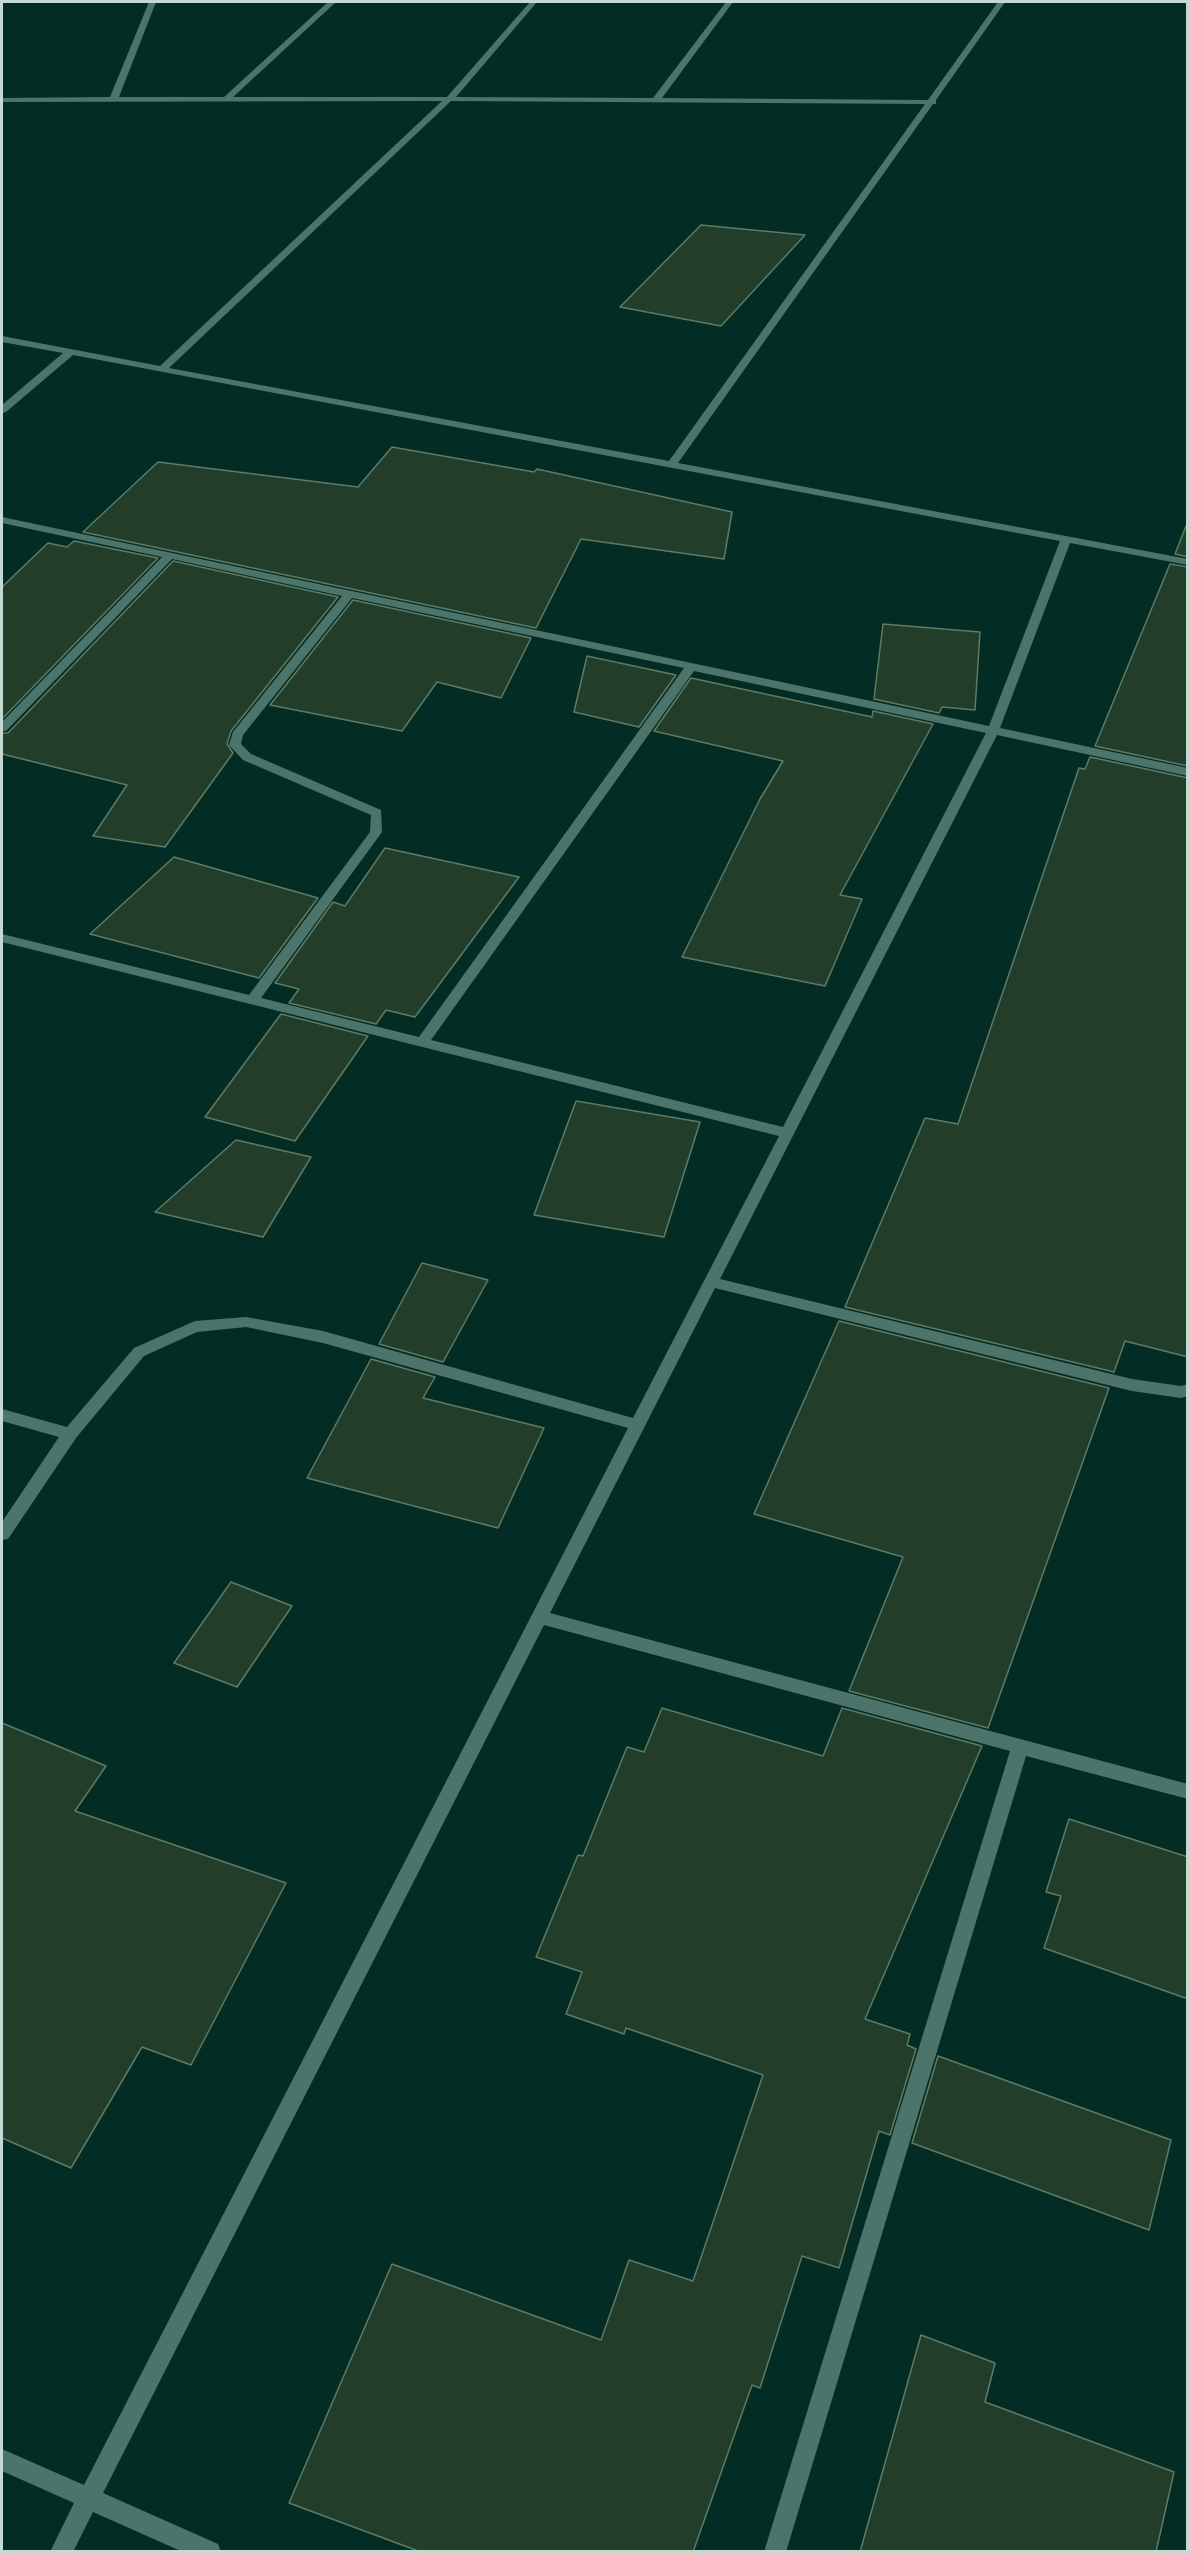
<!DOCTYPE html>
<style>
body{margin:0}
#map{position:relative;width:1189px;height:2553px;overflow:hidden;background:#032d24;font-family:"Crimson Pro",serif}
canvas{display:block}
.frame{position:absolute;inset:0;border:3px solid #c4d9d2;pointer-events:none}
</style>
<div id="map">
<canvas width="1189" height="2553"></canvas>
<div class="frame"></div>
</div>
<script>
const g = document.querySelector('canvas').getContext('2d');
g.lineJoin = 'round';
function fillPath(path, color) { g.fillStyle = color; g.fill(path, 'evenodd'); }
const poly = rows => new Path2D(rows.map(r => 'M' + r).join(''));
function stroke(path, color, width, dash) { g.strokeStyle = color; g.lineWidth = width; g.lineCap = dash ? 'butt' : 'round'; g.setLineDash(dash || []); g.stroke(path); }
const building = poly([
 [701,225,805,235,721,326,620,307,701,225],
 [392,447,534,472,537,469,732,512,724,559,581,539,536,628,83,532,158,462,358,487,392,447],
 [1186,526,1188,527,1188,557,1175,554,1186,526],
 [74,541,158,558,2,719,2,587,48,543,67,547,74,541],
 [173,561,338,597,231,731,227,744,233,753,165,847,93,836,127,785,2,754,2,733,8,733,173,561],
 [1170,564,1188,567,1188,766,1095,746,1170,564],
 [353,600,531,638,501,698,437,682,402,731,270,705,353,600],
 [883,624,980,632,975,710,942,707,939,713,874,699,883,624],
 [587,656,676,675,639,727,574,712,587,656],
 [691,678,872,717,873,711,933,724,840,895,862,899,825,986,682,957,760,799,783,761,654,731,691,678],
 [1090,757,1188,778,1188,1357,1125,1341,1114,1372,845,1307,925,1118,958,1124,1079,768,1085,769,1090,757],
 [385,848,519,877,415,1017,386,1010,376,1024,289,1003,299,989,275,983,333,902,345,906,385,848],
 [174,857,318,898,259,978,90,934,174,857],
 [281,1014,368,1036,295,1141,205,1117,281,1014],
 [576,1101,700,1122,664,1237,534,1215,576,1101],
 [236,1140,311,1157,263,1237,155,1212,236,1140],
 [422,1263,488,1280,443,1362,379,1344,422,1263],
 [839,1321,1109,1388,988,1728,849,1691,903,1557,754,1514,839,1321],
 [371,1359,435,1377,423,1398,544,1428,498,1528,307,1478,371,1359],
 [231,1582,292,1606,237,1687,174,1663,231,1582],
 [662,1708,823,1756,842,1708,982,1746,865,2019,910,2034,907,2045,916,2049,890,2135,879,2131,839,2268,802,2256,760,2388,752,2385,693,2552,421,2552,289,2503,392,2264,601,2340,629,2260,693,2281,763,2075,626,2028,624,2034,566,2014,582,1972,536,1957,578,1855,583,1856,627,1747,644,1752,662,1708],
 [2,1723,106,1766,75,1811,286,1883,191,2065,142,2047,71,2168,2,2138,2,1723],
 [1069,1819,1188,1857,1188,1999,1044,1948,1061,1896,1046,1892,1069,1819],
 [938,2056,1171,2140,1149,2230,912,2143,938,2056],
 [921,2335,995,2363,985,2402,1174,2472,1156,2552,860,2552,921,2335]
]);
fillPath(building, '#223d29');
stroke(building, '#5e7b65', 1.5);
fillPath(poly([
 [149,2,156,2,119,97,224,97,328,2,336,2,233,97,447,97,530,2,537,2,456,97,653,98,726,2,733,2,662,98,928,100,998,2,1005,2,936,100,936,104,933,104,678,463,1188,559,1188,565,1070,543,1000,728,1188,768,1188,776,997,735,720,1279,1132,1379,1181,1386,1188,1384,1188,1396,1181,1398,1132,1391,715,1288,550,1613,1188,1784,1188,1799,1026,1756,786,2552,764,2552,1010,1751,544,1625,103,2493,218,2544,221,2552,183,2552,93,2512,73,2552,50,2552,74,2503,2,2471,2,2449,84,2485,628,1428,323,1343,246,1327,197,1332,144,1356,76,1438,8,1539,2,1540,2,1522,59,1437,2,1421,2,1409,67,1427,134,1348,195,1321,246,1317,323,1331,633,1418,779,1136,2,942,2,934,249,995,370,832,371,815,243,760,229,745,233,732,342,596,172,559,6,731,2,731,2,722,162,557,2,523,2,517,989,726,1060,541,73,355,6,412,2,413,2,405,63,353,2,342,2,336,160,366,442,101,2,102,2,98,110,97,149,2],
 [451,101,925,104,669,461,169,368,451,101],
 [352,598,684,668,419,1037,261,998,382,832,381,810,251,754,241,744,243,735,352,598],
 [694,671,986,733,783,1127,431,1040,694,671]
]), '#4d746a');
</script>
